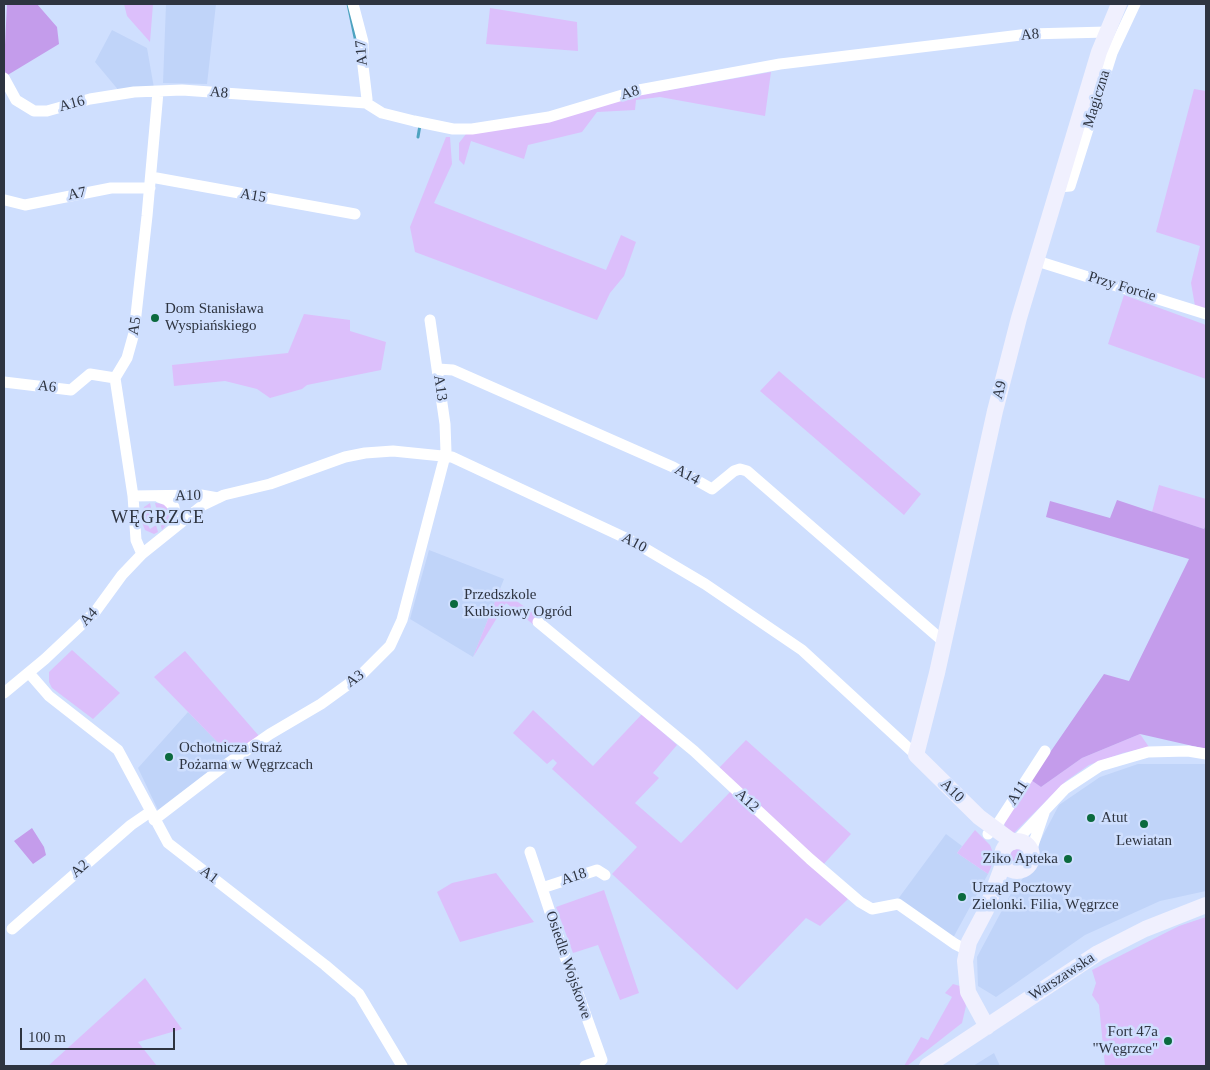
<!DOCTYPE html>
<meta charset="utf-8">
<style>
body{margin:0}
#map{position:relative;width:1210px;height:1070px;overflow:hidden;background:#cfdffe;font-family:"Times New Roman",serif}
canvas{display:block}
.frame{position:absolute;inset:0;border:5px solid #2e3440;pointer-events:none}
.scale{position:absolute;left:20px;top:1028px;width:155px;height:22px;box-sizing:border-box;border:2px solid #2e3440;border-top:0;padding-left:6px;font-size:15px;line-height:18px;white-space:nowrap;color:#2e3440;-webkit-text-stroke:4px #cfdffe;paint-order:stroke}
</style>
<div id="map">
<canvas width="1210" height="1070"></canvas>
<div class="frame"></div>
<div class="scale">100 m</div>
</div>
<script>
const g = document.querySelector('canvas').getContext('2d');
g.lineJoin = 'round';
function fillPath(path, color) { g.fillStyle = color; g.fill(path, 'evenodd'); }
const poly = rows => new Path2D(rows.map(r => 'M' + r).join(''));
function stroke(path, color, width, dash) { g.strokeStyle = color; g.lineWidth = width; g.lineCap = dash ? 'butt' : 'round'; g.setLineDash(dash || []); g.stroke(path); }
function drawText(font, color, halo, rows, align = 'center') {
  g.font = font + ' "Times New Roman",serif'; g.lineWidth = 5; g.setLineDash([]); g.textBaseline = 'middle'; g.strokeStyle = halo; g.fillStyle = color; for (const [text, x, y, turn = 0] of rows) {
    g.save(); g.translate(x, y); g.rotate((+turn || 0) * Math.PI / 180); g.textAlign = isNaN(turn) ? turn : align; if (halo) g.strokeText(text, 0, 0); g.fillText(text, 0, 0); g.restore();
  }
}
fillPath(poly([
 [166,4,216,4,207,84,163,83],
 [112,30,147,48,154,88,120,92,95,62],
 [429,550,504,579,473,657,410,619],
 [188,712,230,755,158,810,138,768],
 [1138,764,1206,764,1206,891,1160,901,1085,935,996,997,978,986,977,957,1015,886,1038,864,1039,843,1059,805,1100,777],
 [946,834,962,846,957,853,988,874,953,938,898,899],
 [994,1053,1000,1066,973,1066]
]), '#c0d4f9');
fillPath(poly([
 [124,4,153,4,150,42,127,16],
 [490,8,577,22,578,51,486,44],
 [771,72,765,116,660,97,636,100,635,110,597,112,582,132,528,145,524,159,471,141,464,165,459,160,459,143,466,134,624,98],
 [1194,89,1206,91,1206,310,1195,306,1191,283,1200,246,1156,232],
 [446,137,450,137,452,164,434,203,606,270,621,235,636,242,624,276,610,293,597,320,415,252,410,227],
 [1124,295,1206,325,1206,379,1108,344],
 [304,314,350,320,350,331,386,342,381,370,307,385,302,389,270,398,257,389,225,381,174,386,172,365,288,353],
 [779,371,921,494,904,515,760,391],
 [1159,485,1206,499,1206,525,1204,529,1152,512],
 [150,503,153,517,147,523,150,529,156,525,158,532,154,534,145,530,141,520,144,507],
 [155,503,164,504,169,508,171,519,162,530],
 [500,589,540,618,534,625,506,603,473,657],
 [72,650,120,693,93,719,52,688,49,682,49,672],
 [185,651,259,736,230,755,154,677],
 [533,710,593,766,642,714,677,745,653,773,659,778,635,803,681,843,731,791,848,899,820,926,806,918,737,990,612,874,637,847,552,769,557,763,553,759,547,764,513,733],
 [1140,734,1149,747,1123,753,1089,765,1066,781,1014,833,1005,828,1004,820,1031,780,1041,787,1082,758],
 [746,740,851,834,822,866,719,768],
 [975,830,990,845,995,858,988,874,957,853],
 '1010 856a7 7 0 1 1 14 0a7 7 0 1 1-14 0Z',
 [496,873,534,922,460,942,437,892,452,883],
 [604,890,639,993,620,1000,598,945,573,953,556,907],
 [1206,917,1206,1066,1105,1066,1099,1005,1092,995,1096,983,1092,970,1179,926],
 [145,978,182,1029,138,1042,157,1066,48,1066],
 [953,984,960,986,962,989,966,1006,962,1023,907,1066,904,1066,921,1037,928,1040,952,997,945,993]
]), '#dcbffb');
fillPath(poly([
 [7,4,37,4,57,27,59,44,6,76,4,65],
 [1117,500,1204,529,1206,525,1206,749,1140,734,1082,758,1041,787,1031,780,1104,674,1129,681,1189,559,1046,517,1050,501,1110,518],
 [32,828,44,847,46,855,33,864,14,841]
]), '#c49ceb');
stroke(poly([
 [348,4,358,52],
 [418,137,420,125]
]), '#4ea3c0', 3);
stroke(poly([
 [353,4,363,42,363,66,367,99,366,103],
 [4,78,16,100,34,111,47,111,90,99,134,92,182,90,366,103,382,113,414,121,453,129,472,129,549,117,639,90,780,64,1029,34,1107,32],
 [151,177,355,214],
 [1059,187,1070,186,1112,53,1135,4],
 [5,200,25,205,111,188,150,188],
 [1037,261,1206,314],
 [438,369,453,370,673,467,712,489,734,471,740,469,747,471,944,642],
 [4,382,71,390,90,374,115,378],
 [133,496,201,495,218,498],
 [159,497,167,500,174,507,176,525],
 [142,554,136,540,133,496,115,378,127,358,134,333,147,216,158,92],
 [538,622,694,751,810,859,860,902,872,909,898,904,955,944,967,950],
 [29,673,49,696,118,750,168,843,325,965,359,994,402,1066],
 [4,693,45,659,95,612,122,575,142,554,203,505,224,495,270,484,345,457,365,453,393,451,452,457,634,542,705,584,802,650,916,755],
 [154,820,227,764,270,734,321,704,361,675,390,646,402,620,446,452,445,424,430,320],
 [988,834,997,825,1045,751],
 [1016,841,1065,789,1100,766,1148,752,1188,751,1206,754],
 [1031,851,1044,813],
 [530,852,564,954,602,1060,585,1066],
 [542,888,597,870,605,875],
 [12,929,131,825,150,812]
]), '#fff', 11);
stroke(poly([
 '1002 856a15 15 0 1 1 30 0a15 15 0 1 1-30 0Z',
 [1013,842,979,817,916,755,937,673,995,411,1019,318,1099,52,1119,4],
 [987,1027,968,992,965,961,969,942,986,910,1004,862],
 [927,1066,1098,953,1145,929,1206,905]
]), '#f0f0fe', 16);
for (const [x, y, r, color] of [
 [155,318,5,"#0b6a3e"],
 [454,604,5,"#0b6a3e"],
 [169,757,5,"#0b6a3e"],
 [1091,818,5,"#0b6a3e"],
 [1144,824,5,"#0b6a3e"],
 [1068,859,5,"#0b6a3e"],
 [962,897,5,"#0b6a3e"],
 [1168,1041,5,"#0b6a3e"]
]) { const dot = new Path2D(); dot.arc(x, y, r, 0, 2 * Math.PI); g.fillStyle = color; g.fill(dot); stroke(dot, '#cfdffe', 2); }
drawText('15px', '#2e3440', '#cfdffe', [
 ["A8",1030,35,-5],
 ["A17",362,53,-95],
 ["A8",219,93,5],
 ["A8",630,93,-15],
 ["Magiczna",1097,99,-73],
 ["A16",72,104,-15],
 ["A7",77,194,-10],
 ["A15",253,196,10],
 ["Przy Forcie",1122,287,17],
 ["A5",135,326,-81],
 ["A6",47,387,7],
 ["A13",440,388,82],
 ["A9",1000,390,-75],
 ["A14",687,475,29],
 ["A10",188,496,-1],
 ["A10",634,543,28],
 ["A4",89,617,-47],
 ["A3",355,679,-36],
 ["A10",952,791,44],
 ["A11",1018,793,-57],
 ["A12",747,801,43],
 ["A2",80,869,-41],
 ["A1",209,875,37],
 ["A18",574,877,-18],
 ["Osiedle Wojskowe",568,965,71],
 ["Warszawska",1062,977,-33]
]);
drawText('15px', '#2e3440', '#cfdffe', [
 ["Dom Stanisława",165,309],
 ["Wyspiańskiego",165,326],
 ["Przedszkole",464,595],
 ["Kubisiowy Ogród",464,612],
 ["Ochotnicza Straż",179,748],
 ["Pożarna w Węgrzcach",179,765],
 ["Atut",1101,818],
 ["Lewiatan",1144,841,"center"],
 ["Ziko Apteka",1058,859,"right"],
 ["Urząd Pocztowy",972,888],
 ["Zielonki. Filia, Węgrzce",972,905],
 ["Fort 47a",1158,1032,"right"],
 ["\"Węgrzce\"",1158,1049,"right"]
], 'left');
g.letterSpacing = '1px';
drawText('18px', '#2e3440', '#cfdffe', [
 ["WĘGRZCE",158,518]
]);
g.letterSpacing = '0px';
</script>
